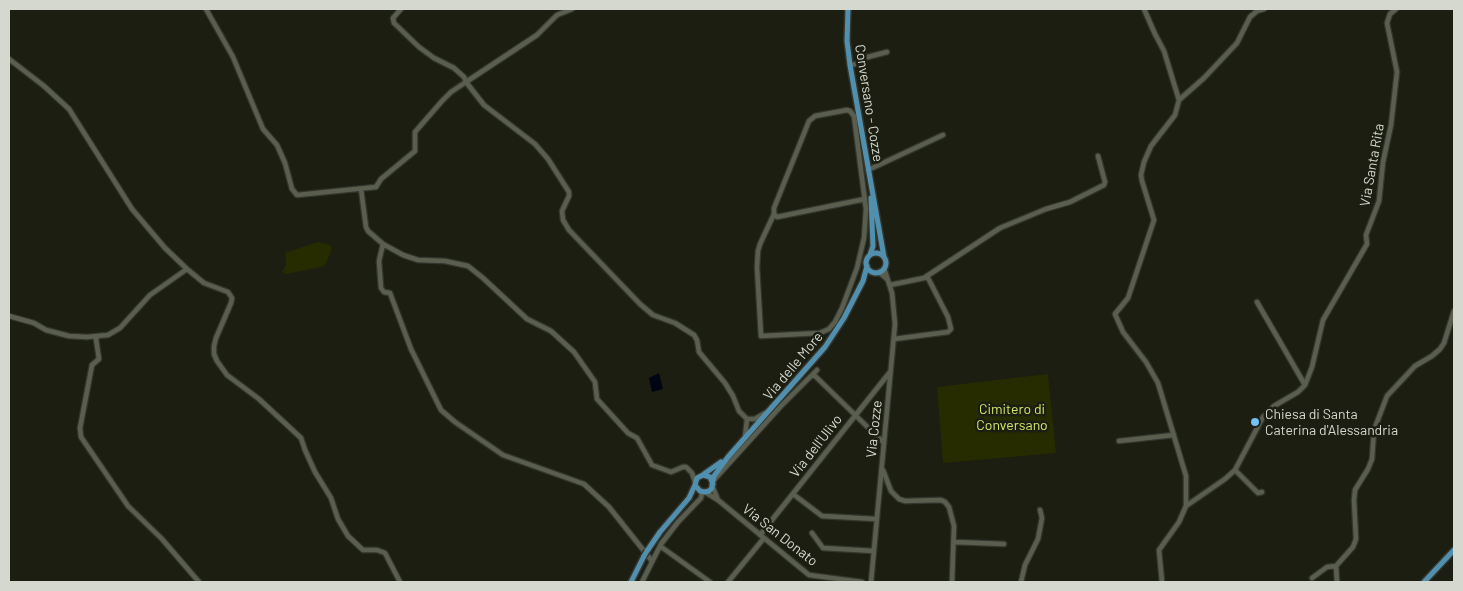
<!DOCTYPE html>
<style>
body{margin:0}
#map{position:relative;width:1463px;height:591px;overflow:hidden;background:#1b1e11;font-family:Barlow,sans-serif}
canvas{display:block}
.frame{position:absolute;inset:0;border:10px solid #d5d8cf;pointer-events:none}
</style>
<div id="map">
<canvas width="1463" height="591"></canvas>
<div class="frame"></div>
</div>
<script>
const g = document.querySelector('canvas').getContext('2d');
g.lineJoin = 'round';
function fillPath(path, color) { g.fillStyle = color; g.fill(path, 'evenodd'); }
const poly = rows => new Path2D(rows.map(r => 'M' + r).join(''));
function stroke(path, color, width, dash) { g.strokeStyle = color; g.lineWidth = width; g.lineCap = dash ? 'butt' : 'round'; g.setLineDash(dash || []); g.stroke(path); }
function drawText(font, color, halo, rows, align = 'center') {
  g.font = font + ' Barlow,sans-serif'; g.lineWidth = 5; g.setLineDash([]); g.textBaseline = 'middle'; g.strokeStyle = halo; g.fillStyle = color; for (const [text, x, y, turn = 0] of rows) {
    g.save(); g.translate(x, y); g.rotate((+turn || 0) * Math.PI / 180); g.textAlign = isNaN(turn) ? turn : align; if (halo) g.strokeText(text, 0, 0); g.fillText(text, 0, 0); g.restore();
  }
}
fillPath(poly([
 [318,242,331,245,331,252,325,265,321,267,286,274,282,272,286,265,285,253],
 [1048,374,1056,453,943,463,937,387]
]), '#262c00');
fillPath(poly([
 [659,373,663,389,652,392,649,378]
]), '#000514');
const minor = poly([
 [206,9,233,57,263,129,277,145,285,163,292,189,297,195,376,187,381,179,415,151,415,132,442,101,451,92,466,82,464,77,454,68,434,58,419,47,394,23,393,18,401,9],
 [572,9,557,15,537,35,466,82,484,105,535,144,548,159,569,192,569,196,562,211,563,220,569,230,640,304,653,315,675,323,694,335,697,340,699,352,725,383,733,396,739,411,747,419],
 [1144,9,1155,34,1164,51,1179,100,1175,115,1151,146,1144,162,1141,175,1142,181,1154,220,1128,298,1115,314,1123,332,1146,362,1158,383,1186,476,1186,506],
 [9,59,44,86,69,109,132,209,165,248,187,269,204,283,228,292,232,298,231,303,216,338,214,346,214,354,217,361,227,375,259,399,301,438,305,450,315,472,331,498,338,519,348,536,363,550,377,550,385,553,400,582],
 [850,65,856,64,864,58,887,52],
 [1179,100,1204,78,1237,43,1250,17,1257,11,1264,9],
 [847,110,850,111,854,116,866,209,864,238,857,268,842,308,835,322,829,329,820,333,761,336,757,267,758,251,760,244,774,214,774,208,809,121,815,116,847,110],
 [868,170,943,135],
 [361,189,366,227,368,231,383,244,403,255,418,260,445,261,468,266,483,278,527,319,551,331,574,352,595,382,597,399,628,433,637,438,652,465,671,472,683,467,686,467,692,473,695,482],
 [774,214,777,217,865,199],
 [383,244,379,261,381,288,384,292,390,293,411,349,441,410,455,422,503,455,584,484,609,507,652,561],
 [879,272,887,279],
 [890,285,924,278,1000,228,1046,209,1070,202,1104,185,1105,182,1098,156],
 [1257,302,1305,385],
 [9,316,34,323,46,330,69,336,87,337,108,335,120,328,150,295,187,269],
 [98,336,96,339,99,359,92,365,80,428,81,437,128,506,162,539,199,582],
 [894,339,948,332,951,329,948,317,927,276],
 [813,374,884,443],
 [745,437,747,419,755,419,765,413],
 [1119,441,1174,435],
 [883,470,891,491,899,499,905,501,941,500,945,502,949,507,954,526,952,582],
 [1235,470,1258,493,1262,492],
 [714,480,781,406,817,370],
 [712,485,718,500],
 [705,492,718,500,809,575,862,582],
 [793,494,822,516,876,519],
 [812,533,823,548,874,551],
 [760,535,890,372],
 [954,542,1004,544],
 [660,546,710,582],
 [1312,578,1327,567,1336,566],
 [642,582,661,544,678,522,701,498,702,492],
 [728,582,764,538],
 [871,582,895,324,892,293,884,268],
 [1021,582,1025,565,1038,539,1042,518,1040,510],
 [1162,582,1159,550,1179,522,1186,506,1225,479,1235,470,1263,417,1274,406,1298,392,1305,385,1312,367,1323,320,1367,244,1366,235,1379,201,1383,162,1391,125,1397,72,1387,23,1390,14,1396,9],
 [1337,582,1336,566,1353,547,1356,539,1354,500,1355,490,1368,469,1372,459,1374,430,1387,396,1415,366,1432,356,1440,349,1444,343,1454,311]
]);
const major = poly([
 [848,9,847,41,850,65,884,257],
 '866 263a10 10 0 1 1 20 0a10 10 0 1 1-20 0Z',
 [870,255,873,246,871,198],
 [704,474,721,462],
 [713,484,710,477,703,475,697,478,695,485,700,491,705,492,709,491,712,488,712,485,713,481,714,476,728,457,825,347,844,318,863,281,867,266],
 [647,551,660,532,689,498,695,485],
 [631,582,644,556],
 [1424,582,1454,550]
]);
stroke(minor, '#34362e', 7);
stroke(major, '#34362e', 8);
stroke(minor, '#5a5e4e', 4.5);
stroke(major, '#518faf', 5);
const majorBridge = poly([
 [644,556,647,551]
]);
stroke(majorBridge, '#34362e', 8, []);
stroke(majorBridge, '#518faf', 5);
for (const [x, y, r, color] of [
 [1255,422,5,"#73c1f5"]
]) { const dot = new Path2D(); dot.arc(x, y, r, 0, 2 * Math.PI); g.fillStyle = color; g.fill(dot); stroke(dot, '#1b1e11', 2); }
drawText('14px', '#d5d8cf', '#1b1e11', [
 ["Conversano - Cozze",869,103,81],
 ["Via Santa Rita",1372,165,-80],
 ["Via delle More",793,366,-50],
 ["Via Cozze",874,429,-84],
 ["Via dell'Ulivo",816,446,-52],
 ["Via San Donato",780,535,38]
]);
drawText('14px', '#d0e66a', '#1b1e11', [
 ["Cimitero di",1012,409],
 ["Conversano",1012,425]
]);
drawText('14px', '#d5d8cf', '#1b1e11', [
 ["Chiesa di Santa",1265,414],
 ["Caterina d'Alessandria",1265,430]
], 'left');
</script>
